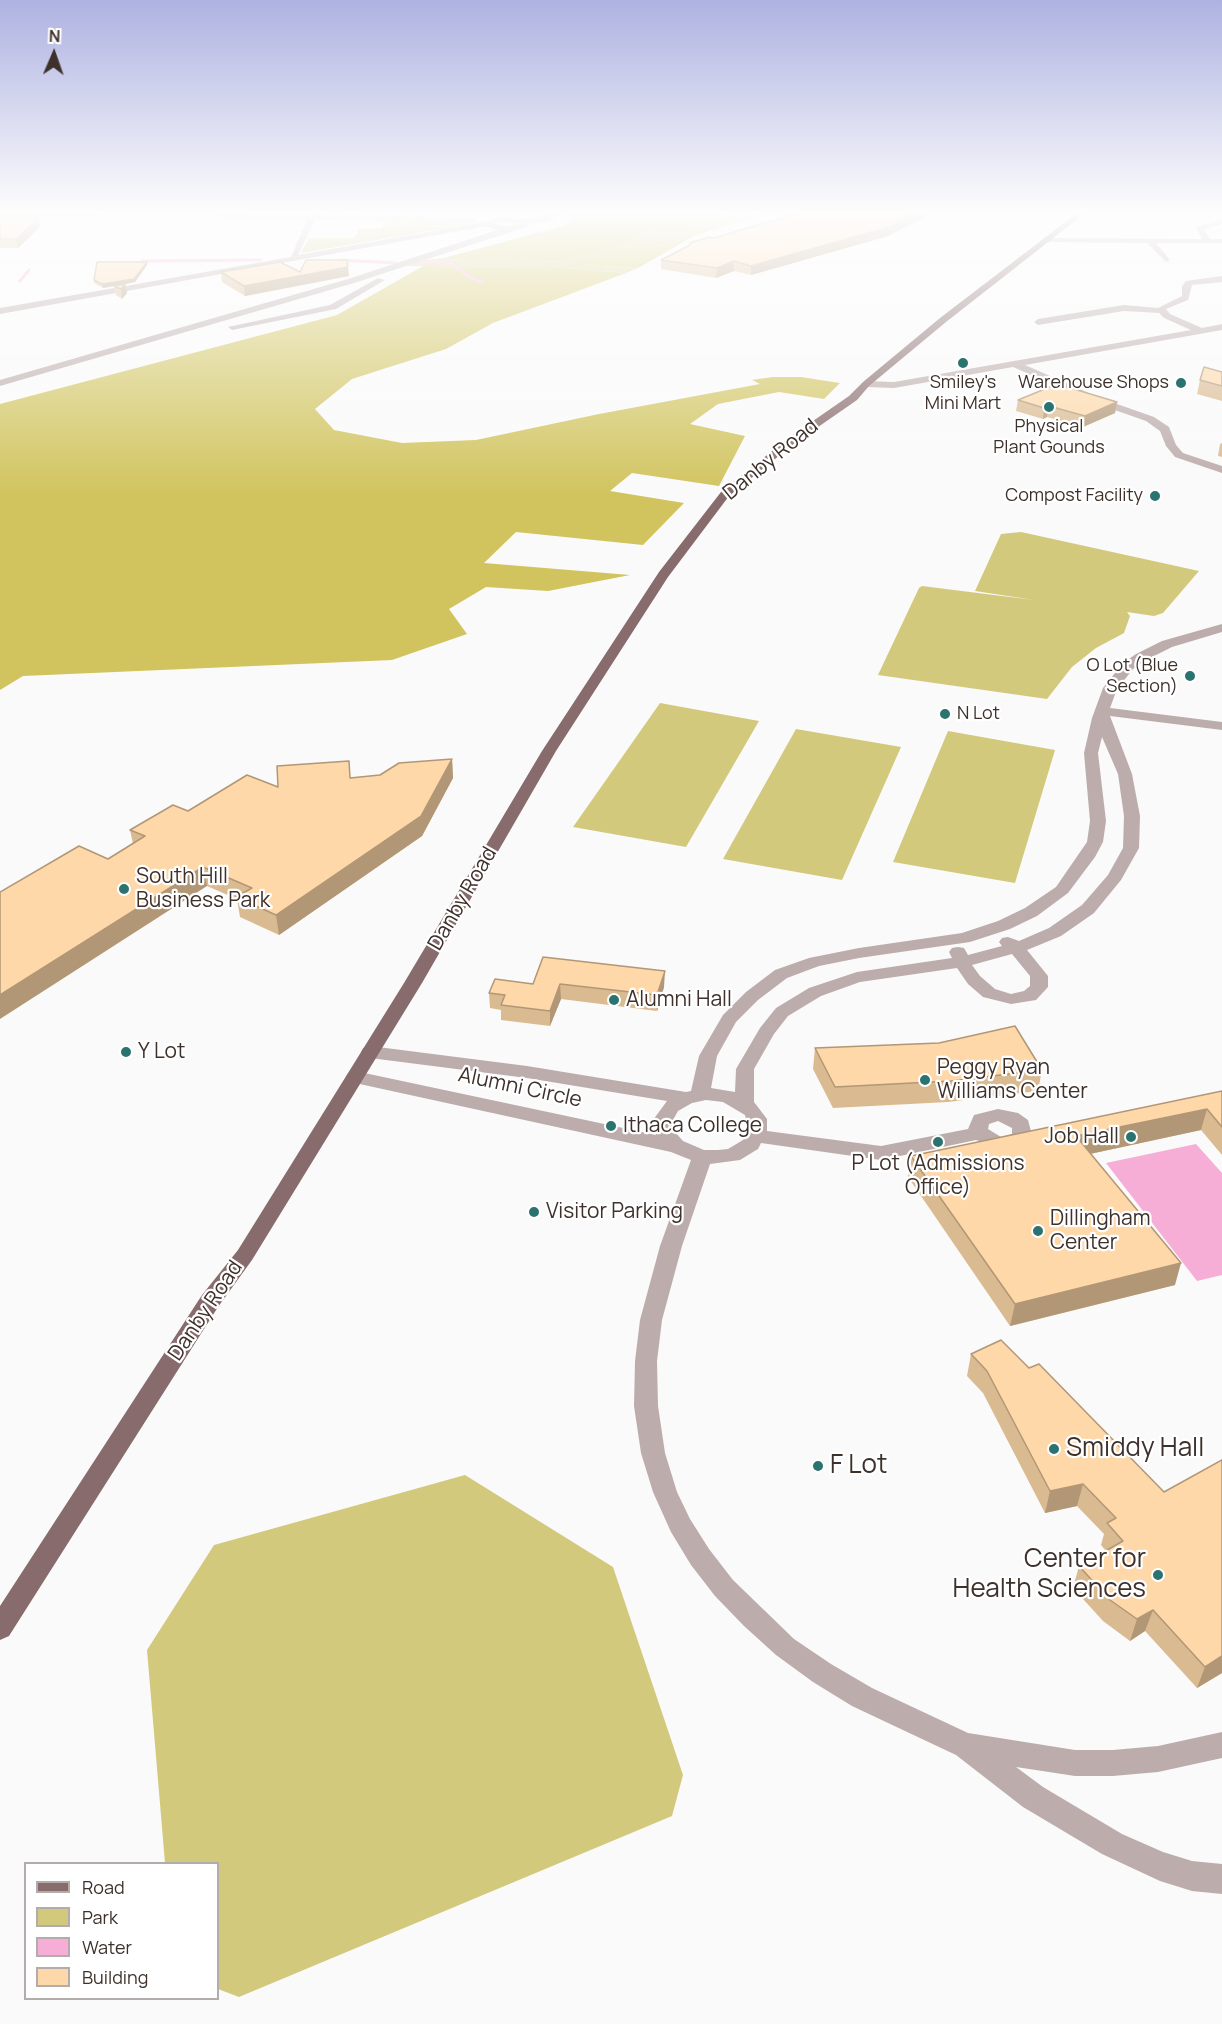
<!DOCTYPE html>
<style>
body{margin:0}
#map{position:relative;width:1222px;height:2024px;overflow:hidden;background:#fafafa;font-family:Manrope,sans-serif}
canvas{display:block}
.legend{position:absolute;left:24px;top:1862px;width:195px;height:138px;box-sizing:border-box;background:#fff;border:2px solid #b2adaa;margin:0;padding:8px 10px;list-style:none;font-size:18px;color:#3e312b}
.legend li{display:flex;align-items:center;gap:12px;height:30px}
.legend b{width:30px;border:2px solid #b2adaa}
.north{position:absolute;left:24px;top:24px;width:60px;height:60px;-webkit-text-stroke:4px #fff;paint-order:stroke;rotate:2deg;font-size:16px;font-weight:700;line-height:24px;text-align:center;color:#3e312b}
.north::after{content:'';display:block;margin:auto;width:21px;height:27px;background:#3e312b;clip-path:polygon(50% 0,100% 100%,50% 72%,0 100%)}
</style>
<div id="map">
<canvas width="1222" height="2024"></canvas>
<ul class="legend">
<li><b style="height:8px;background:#886b6c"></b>Road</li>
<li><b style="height:16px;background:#d3c97d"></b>Park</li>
<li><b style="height:16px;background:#f7aed6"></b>Water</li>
<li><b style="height:16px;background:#fed8a9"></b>Building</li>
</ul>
<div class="north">N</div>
</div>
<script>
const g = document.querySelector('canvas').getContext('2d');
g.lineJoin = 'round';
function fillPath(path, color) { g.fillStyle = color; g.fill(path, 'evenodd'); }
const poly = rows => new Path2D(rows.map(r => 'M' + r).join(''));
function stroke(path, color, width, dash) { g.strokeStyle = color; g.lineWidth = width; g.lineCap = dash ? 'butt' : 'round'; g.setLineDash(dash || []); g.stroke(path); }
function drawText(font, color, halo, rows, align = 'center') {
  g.font = font + ' Manrope,sans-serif'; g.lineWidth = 4.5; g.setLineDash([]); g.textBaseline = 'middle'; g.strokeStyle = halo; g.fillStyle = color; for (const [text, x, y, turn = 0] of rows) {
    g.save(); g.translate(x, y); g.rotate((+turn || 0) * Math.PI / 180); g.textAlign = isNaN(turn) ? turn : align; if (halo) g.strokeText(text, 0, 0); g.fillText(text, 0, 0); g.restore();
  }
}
fillPath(poly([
 [106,210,100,218,0,218,0,211],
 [674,210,707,210,742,218,763,210,777,210,661,246,648,243,573,263,638,268,626,273,552,267,406,266,425,260,517,258,556,261,637,239,629,237,660,229,671,232,697,215],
 [385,220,471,220,488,221,301,253,309,238,354,238,359,229,382,228],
 [1021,532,1199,571,1163,613,1154,616,1127,612,1130,616,1124,633,1096,648,1072,667,1047,699,878,675,919,588,922,586,1034,600,975,591,1001,534],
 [660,703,759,721,686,847,573,827],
 [796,729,901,747,842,880,723,859],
 [948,731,1055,750,1015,883,893,862],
 [465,1475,613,1567,683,1775,672,1816,239,1997,218,1989,218,1864,165,1863,147,1650,214,1545]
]), '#d3c97d');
fillPath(poly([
 [575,210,674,210,697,215,695,223,671,232,659,229,630,237,639,240,556,261,517,258,425,260,444,258,570,224,572,218,564,214],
 [696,235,638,268,571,263,648,243,661,246],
 [423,266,552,267,626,273,493,323,446,349,352,379,315,409,334,430,402,443,476,440,599,414,760,384,752,380,772,377,801,377,840,383,824,399,779,392,718,404,690,424,745,436,719,486,632,473,610,491,684,503,643,545,516,532,484,563,630,575,548,591,486,587,449,609,467,634,392,660,23,676,0,690,0,404,337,315]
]), '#d1c45f');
fillPath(poly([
 [1196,1144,1222,1173,1222,1275,1197,1281,1106,1163]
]), '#f7aed6');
stroke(poly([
 [340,260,396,263],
 [142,261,261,260],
 [419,262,449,262,471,278,482,282],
 [20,281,29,270]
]), '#f7aed6', 3);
fillPath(poly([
 [312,210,319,210,317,215,472,217,476,219,472,221,315,220,298,255,485,222,498,217,522,219,548,215,561,210,572,210,542,223,529,222,529,226,354,283,0,386,0,380,348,279,497,230,486,226,0,314,0,308,291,257,307,220,228,220,217,215,229,211,248,215,310,215,312,210],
 [499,221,520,223,511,226,493,224,499,221],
 [1222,220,1222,224,1204,230,1210,239,1222,239,1222,243,1156,243,1170,260,1166,262,1147,243,1048,242,1044,240,1048,238,1202,239,1196,227,1222,220],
 [1222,276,1222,282,1192,285,1188,300,1166,309,1170,314,1202,328,1222,324,1222,330,1025,365,1100,398,1154,417,1169,427,1176,445,1183,453,1222,466,1222,473,1175,457,1166,446,1160,431,1146,421,1092,402,1013,367,894,388,866,387,861,384,866,381,894,382,1191,330,1164,318,1159,313,1124,311,1038,325,1034,322,1038,319,1124,305,1158,308,1182,296,1182,286,1186,281,1222,276],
 [378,278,385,280,336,309,232,330,228,327,330,305,378,278],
 [1222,624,1222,632,1172,647,1146,660,1133,669,1117,689,1110,708,1222,722,1222,730,1110,716,1132,774,1140,816,1139,848,1121,880,1094,913,1061,936,1027,950,1048,976,1048,987,1036,1000,1011,1004,983,997,968,984,957,968,860,982,821,996,788,1016,774,1034,754,1069,754,1102,767,1119,767,1131,881,1146,968,1129,974,1115,998,1109,1018,1113,1028,1120,1032,1135,1026,1144,1006,1151,976,1140,881,1160,761,1143,758,1149,740,1160,710,1164,682,1246,662,1320,657,1361,658,1406,665,1453,677,1492,690,1519,709,1549,733,1580,794,1639,831,1664,872,1688,968,1733,1075,1750,1113,1750,1158,1746,1222,1732,1222,1758,1158,1772,1113,1776,1075,1776,1016,1767,1043,1787,1122,1834,1163,1852,1192,1861,1222,1864,1222,1894,1192,1891,1160,1881,1102,1854,1023,1807,956,1755,852,1706,813,1682,776,1655,744,1626,715,1596,691,1565,671,1532,653,1492,641,1453,634,1406,635,1361,640,1320,660,1246,691,1160,671,1152,355,1083,348,1081,346,1077,348,1073,355,1071,656,1135,653,1120,667,1101,527,1078,370,1058,363,1056,361,1052,363,1048,370,1046,527,1066,686,1092,691,1091,699,1056,723,1015,746,992,775,970,809,958,859,948,962,933,998,921,1025,908,1056,887,1087,842,1090,821,1084,753,1092,718,1103,688,1123,663,1136,654,1162,641,1222,624],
 [1102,737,1118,774,1124,816,1123,848,1108,875,1082,905,1049,928,1019,941,1008,937,1002,938,999,942,1002,946,968,955,964,948,958,947,952,948,949,952,952,958,857,972,809,988,776,1008,760,1028,736,1069,735,1092,711,1088,717,1056,736,1022,758,1000,787,978,819,966,859,958,970,942,1010,929,1037,916,1068,893,1095,857,1103,842,1106,821,1098,753,1102,737],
 [1012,954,1030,976,1030,986,1024,991,1011,994,995,989,980,976,972,965,1012,954],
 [706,1100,723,1102,745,1115,748,1128,743,1140,728,1149,718,1150,704,1150,683,1141,675,1132,673,1120,678,1111,692,1103,706,1100],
 [998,1121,1012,1128,1012,1134,1001,1137,988,1129,989,1124,998,1121]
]), '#bdacac');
fillPath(poly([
 [1081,210,1089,210,946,322,869,386,857,400,795,443,729,496,668,577,556,751,422,983,252,1260,218,1307,9,1636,0,1640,0,1606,202,1295,238,1250,404,983,542,751,659,572,721,492,787,439,849,396,863,382,940,318,1081,210]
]), '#886b6c');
fillPath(poly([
 [808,210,936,210,929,213,929,215,888,236,751,275,734,271,716,278,661,269,661,260,689,245,690,243,714,238],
 [0,218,38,218,40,227,18,248,0,248],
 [147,262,147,265,135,282,125,284,127,293,122,299,116,295,114,286,103,288,94,283,94,280],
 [221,272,300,272,349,276,245,296,222,282],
 [1222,372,1222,401,1197,394,1200,380],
 [1018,400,1117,402,1115,413,1083,427,1047,417,1043,419,1016,411],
 [1222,443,1222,457,1218,456,1220,444],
 [452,759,453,778,422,836,279,935,240,917,237,899,207,886,108,859,133,844,130,830,188,811,278,787,350,778,380,775],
 [533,984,664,987,657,1011,561,999,550,1026,501,1020,501,1010,490,1008,489,993],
 [815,1048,1042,1070,1038,1091,948,1102,833,1108,813,1069],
 [1222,1091,1222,1155,1201,1130,1090,1154,1175,1285,1010,1326,908,1177,911,1156],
 [1001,1340,1222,1673,1197,1688,1145,1631,1130,1641,1103,1621,1073,1588,1079,1566,1106,1551,1101,1545,1104,1534,1077,1506,1045,1513,983,1393,967,1376,971,1354]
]), '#daba91');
fillPath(poly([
 [921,210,936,210,929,213,929,215,888,236,751,275,751,266],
 [38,218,40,227,18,248,16,239],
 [734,261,734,271,716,278,717,268],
 [147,262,147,265,135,282,125,284,127,293,122,299,121,289,125,284,103,288,102,284],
 [348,267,349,276,245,296,244,286],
 [1117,402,1115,413,1083,427,1085,416],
 [1049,406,1047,417,1043,419,1044,408],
 [452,759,453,778,422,836,279,935,276,915],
 [203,867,207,886,0,1019,0,995],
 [665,971,664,987,657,1011,657,995],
 [560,984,561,999,550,1026,550,1011],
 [1207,1109,1201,1130,1071,1158,1076,1136],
 [1181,1263,1175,1285,1010,1326,1015,1304],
 [1083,1484,1077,1506,1045,1513,1050,1491],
 [1153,1610,1145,1631,1130,1641,1137,1619],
 [1222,1656,1222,1673,1197,1688,1205,1667]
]), '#b29776');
const building = poly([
 [808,210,921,210,889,227,751,266,734,261,717,268,661,260,690,245,690,243,709,237,714,238,808,210],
 [0,218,38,218,16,239,0,239,0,218],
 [306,260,347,260,348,267,244,286,221,272,280,262,300,272,306,260],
 [97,262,147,262,134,279,102,284,94,280,97,262],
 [125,284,121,289,114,286,125,284],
 [1204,367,1222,372,1222,386,1200,380,1204,367],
 [1057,384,1117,402,1085,416,1049,406,1044,408,1018,400,1057,384],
 [452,759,421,816,276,915,236,897,252,888,203,867,0,995,0,892,79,846,108,859,145,836,130,830,173,805,188,811,247,775,278,787,277,766,349,761,350,778,380,775,399,763,452,759],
 [543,957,665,971,657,995,560,984,550,1011,501,1005,505,995,489,993,495,979,533,984,543,957],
 [1015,1026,1042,1070,951,1081,835,1087,815,1048,939,1043,1015,1026],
 [1222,1091,1222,1127,1207,1109,1076,1136,1181,1263,1015,1304,911,1156,1222,1091],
 [1001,1340,1029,1368,1039,1364,1164,1492,1222,1460,1222,1656,1205,1667,1153,1610,1137,1619,1110,1600,1079,1566,1123,1541,1107,1523,1116,1518,1083,1484,1050,1491,987,1371,971,1354,1001,1340]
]);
fillPath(building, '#fed8a9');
stroke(building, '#b29776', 1.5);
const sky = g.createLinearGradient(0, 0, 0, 494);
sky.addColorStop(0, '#aeb2e1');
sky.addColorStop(0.43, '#fdfdfd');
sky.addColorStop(1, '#fdfdfd00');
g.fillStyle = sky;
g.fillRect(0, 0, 1222, 494);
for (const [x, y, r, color] of [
 [963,363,6,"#2a736f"],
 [1181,383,6,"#2a736f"],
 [1049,407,6,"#2a736f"],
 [1155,496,6,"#2a736f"],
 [1190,676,6,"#2a736f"],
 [945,714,6,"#2a736f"],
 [124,889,6,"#2a736f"],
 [614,1000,6,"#2a736f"],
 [126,1052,6,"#2a736f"],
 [925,1080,6,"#2a736f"],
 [611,1126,6,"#2a736f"],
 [1131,1137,6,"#2a736f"],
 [938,1142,6,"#2a736f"],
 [534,1212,6,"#2a736f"],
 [1038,1231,6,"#2a736f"],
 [1054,1449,6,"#2a736f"],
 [818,1466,6,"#2a736f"],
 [1158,1575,6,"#2a736f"]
]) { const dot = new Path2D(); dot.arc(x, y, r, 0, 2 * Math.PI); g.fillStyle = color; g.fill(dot); stroke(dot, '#fff', 2); }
drawText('18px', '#3e312b', '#fff', [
 ["Smiley's",963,383,"center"],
 ["Mini Mart",963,404,"center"],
 ["Warehouse Shops",1169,383],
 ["Physical",1049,427,"center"],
 ["Plant Gounds",1049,448,"center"],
 ["Compost Facility",1143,496],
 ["O Lot (Blue",1178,666],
 ["Section)",1178,687],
 ["N Lot",957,714,"left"]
], 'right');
drawText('21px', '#3e312b', '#fff', [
 ["Danby Road",771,460,-39],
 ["Danby Road",463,899,-60],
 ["Alumni Circle",520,1088,12],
 ["Danby Road",206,1311,-56]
]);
drawText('21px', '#3e312b', '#fff', [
 ["South Hill",136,877],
 ["Business Park",136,901],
 ["Alumni Hall",626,1000],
 ["Y Lot",138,1052],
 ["Peggy Ryan",937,1068],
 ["Williams Center",937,1092],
 ["Ithaca College",623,1126],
 ["Job Hall",1119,1137,"right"],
 ["P Lot (Admissions",938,1164,"center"],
 ["Office)",938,1188,"center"],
 ["Visitor Parking",546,1212],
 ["Dillingham",1050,1219],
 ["Center",1050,1243]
], 'left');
drawText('26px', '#3e312b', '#fff', [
 ["Smiddy Hall",1066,1449],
 ["F Lot",830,1466],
 ["Center for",1146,1560,"right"],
 ["Health Sciences",1146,1590,"right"]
], 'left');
</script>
